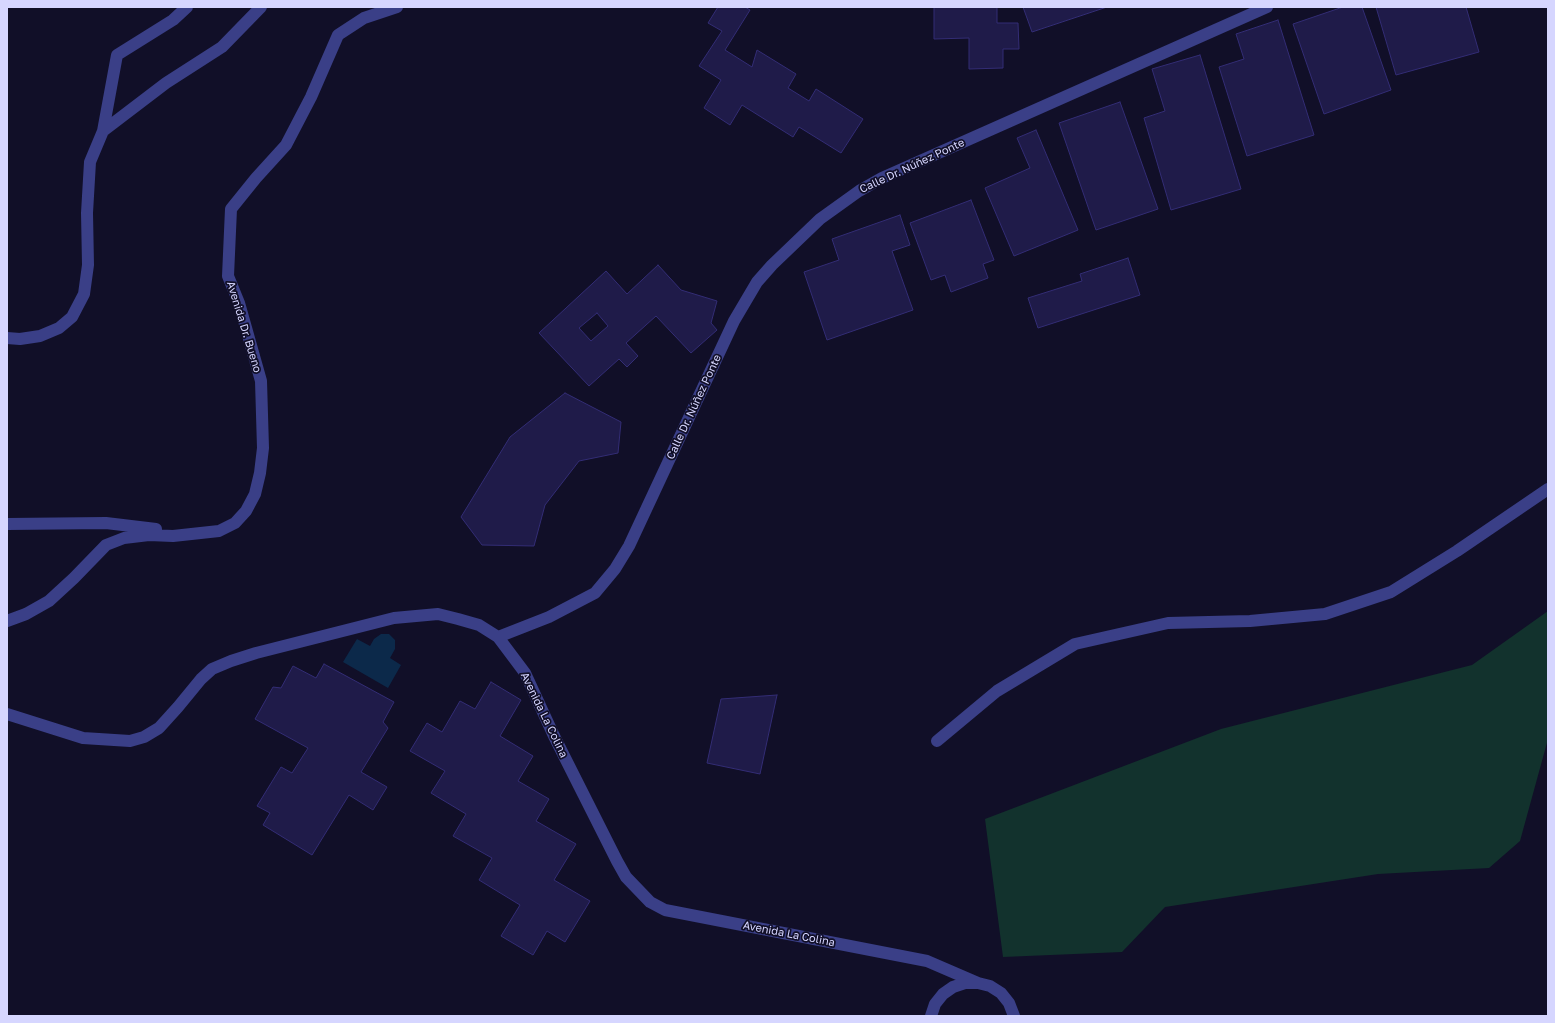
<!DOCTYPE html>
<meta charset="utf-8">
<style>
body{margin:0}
#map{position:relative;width:1555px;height:1023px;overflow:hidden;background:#110f28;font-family:"Golos Text",sans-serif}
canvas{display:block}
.frame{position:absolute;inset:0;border:8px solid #d6d6ff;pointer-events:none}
</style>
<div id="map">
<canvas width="1555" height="1023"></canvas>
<div class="frame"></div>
</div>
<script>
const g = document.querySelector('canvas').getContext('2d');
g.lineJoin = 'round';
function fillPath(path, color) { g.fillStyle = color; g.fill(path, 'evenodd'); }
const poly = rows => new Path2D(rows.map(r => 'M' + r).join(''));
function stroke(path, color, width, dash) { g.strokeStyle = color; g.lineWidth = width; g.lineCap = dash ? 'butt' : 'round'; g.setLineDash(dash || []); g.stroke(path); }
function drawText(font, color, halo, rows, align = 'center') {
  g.font = font + ' "Golos Text",sans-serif'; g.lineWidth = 3.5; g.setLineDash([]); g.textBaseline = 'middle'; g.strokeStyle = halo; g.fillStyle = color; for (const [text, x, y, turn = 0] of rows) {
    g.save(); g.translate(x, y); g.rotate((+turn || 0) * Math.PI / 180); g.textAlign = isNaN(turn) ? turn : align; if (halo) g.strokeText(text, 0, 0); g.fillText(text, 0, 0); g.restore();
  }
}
fillPath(poly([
 [1548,611,1548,739,1520,841,1489,868,1378,874,1165,907,1122,952,1003,957,985,819,1221,729,1472,665]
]), '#12322d');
fillPath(poly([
 [381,634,389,634,395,640,395,649,390,658,401,665,388,688,343,662,357,639,370,646,374,639]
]), '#0c294a');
const building = poly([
 [718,7,745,7,750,10,725,50,752,67,757,50,796,74,788,88,809,101,816,89,863,119,841,153,799,127,793,137,742,105,730,125,704,108,721,80,699,66,722,31,708,23,718,7],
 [934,7,997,7,997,23,1018,23,1019,49,1003,49,1003,68,969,69,969,38,934,39,934,7],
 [1023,7,1107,7,1032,32,1023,7],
 [1343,7,1362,7,1391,90,1324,114,1293,24,1343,7],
 [1376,7,1466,7,1479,52,1396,75,1376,7],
 [1278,20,1314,135,1247,156,1219,67,1244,59,1236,34,1278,20],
 [1200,55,1241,189,1171,210,1144,118,1165,111,1152,69,1200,55],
 [1120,102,1158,209,1096,230,1059,123,1120,102],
 [1036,130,1078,230,1014,256,985,188,1030,168,1017,138,1036,130],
 [971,200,994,260,983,264,988,278,951,292,945,275,931,280,910,223,971,200],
 [900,215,910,245,892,251,913,310,827,340,804,272,839,260,832,239,900,215],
 [1128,258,1140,295,1038,328,1028,298,1082,281,1080,274,1128,258],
 [658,265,681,290,717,301,711,323,717,330,691,353,656,316,626,343,638,356,627,367,619,359,589,386,539,333,606,271,627,294,658,265],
 [597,313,608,326,591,341,579,328,597,313],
 [565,393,621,422,618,453,579,461,545,505,534,546,482,545,461,517,510,437,565,393],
 [324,664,394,702,383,722,388,728,361,772,387,787,373,810,349,795,312,855,263,825,270,813,257,806,281,767,292,773,308,748,255,719,273,687,281,688,293,666,316,678,324,664],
 [491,682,521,700,500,736,533,756,518,781,549,799,536,821,576,844,554,880,590,901,565,942,547,931,533,955,501,936,520,905,479,880,492,858,453,836,466,814,431,793,445,771,410,751,427,723,442,732,460,701,475,709,491,682],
 [777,695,760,774,707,763,721,699,777,695]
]);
fillPath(building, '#1f1b49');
stroke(building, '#332d75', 1);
stroke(poly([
 [103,131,117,55,173,20,187,7],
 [7,338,20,339,40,336,59,328,72,317,84,294,88,265,87,213,90,162,103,131,166,83,222,47,261,7],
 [7,524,106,523,156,529],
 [7,621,26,614,49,601,74,578,106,545,124,538,149,535,173,536,219,531,235,523,246,511,255,494,260,473,263,448,261,381,239,303,228,276,231,209,256,178,286,145,311,97,338,35,364,18,397,7],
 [498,637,549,617,595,593,615,569,629,546,734,321,757,282,772,265,820,219,859,191,882,178,1267,7],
 [7,714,83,738,130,741,144,737,159,728,178,707,201,679,212,669,231,661,256,653,394,618,438,614,458,619,479,625,498,637,525,673,554,736,617,861,626,877,650,902,665,910,927,961,978,983],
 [937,741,997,691,1075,644,1168,623,1250,621,1325,614,1391,592,1457,551,1548,489],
 [931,1016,935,1004,943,994,953,987,965,983,978,983,990,986,1001,993,1009,1003,1014,1016]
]), '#3a3f87', 12);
drawText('11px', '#d6d6ff', '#110f28', [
 ["Calle Dr. Núñez Ponte",912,166,-25],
 ["Avenida Dr. Bueno",244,327,73],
 ["Calle Dr. Núñez Ponte",694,407,-65],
 ["Avenida La Colina",544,715,64],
 ["Avenida La Colina",789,934,11]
]);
</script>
